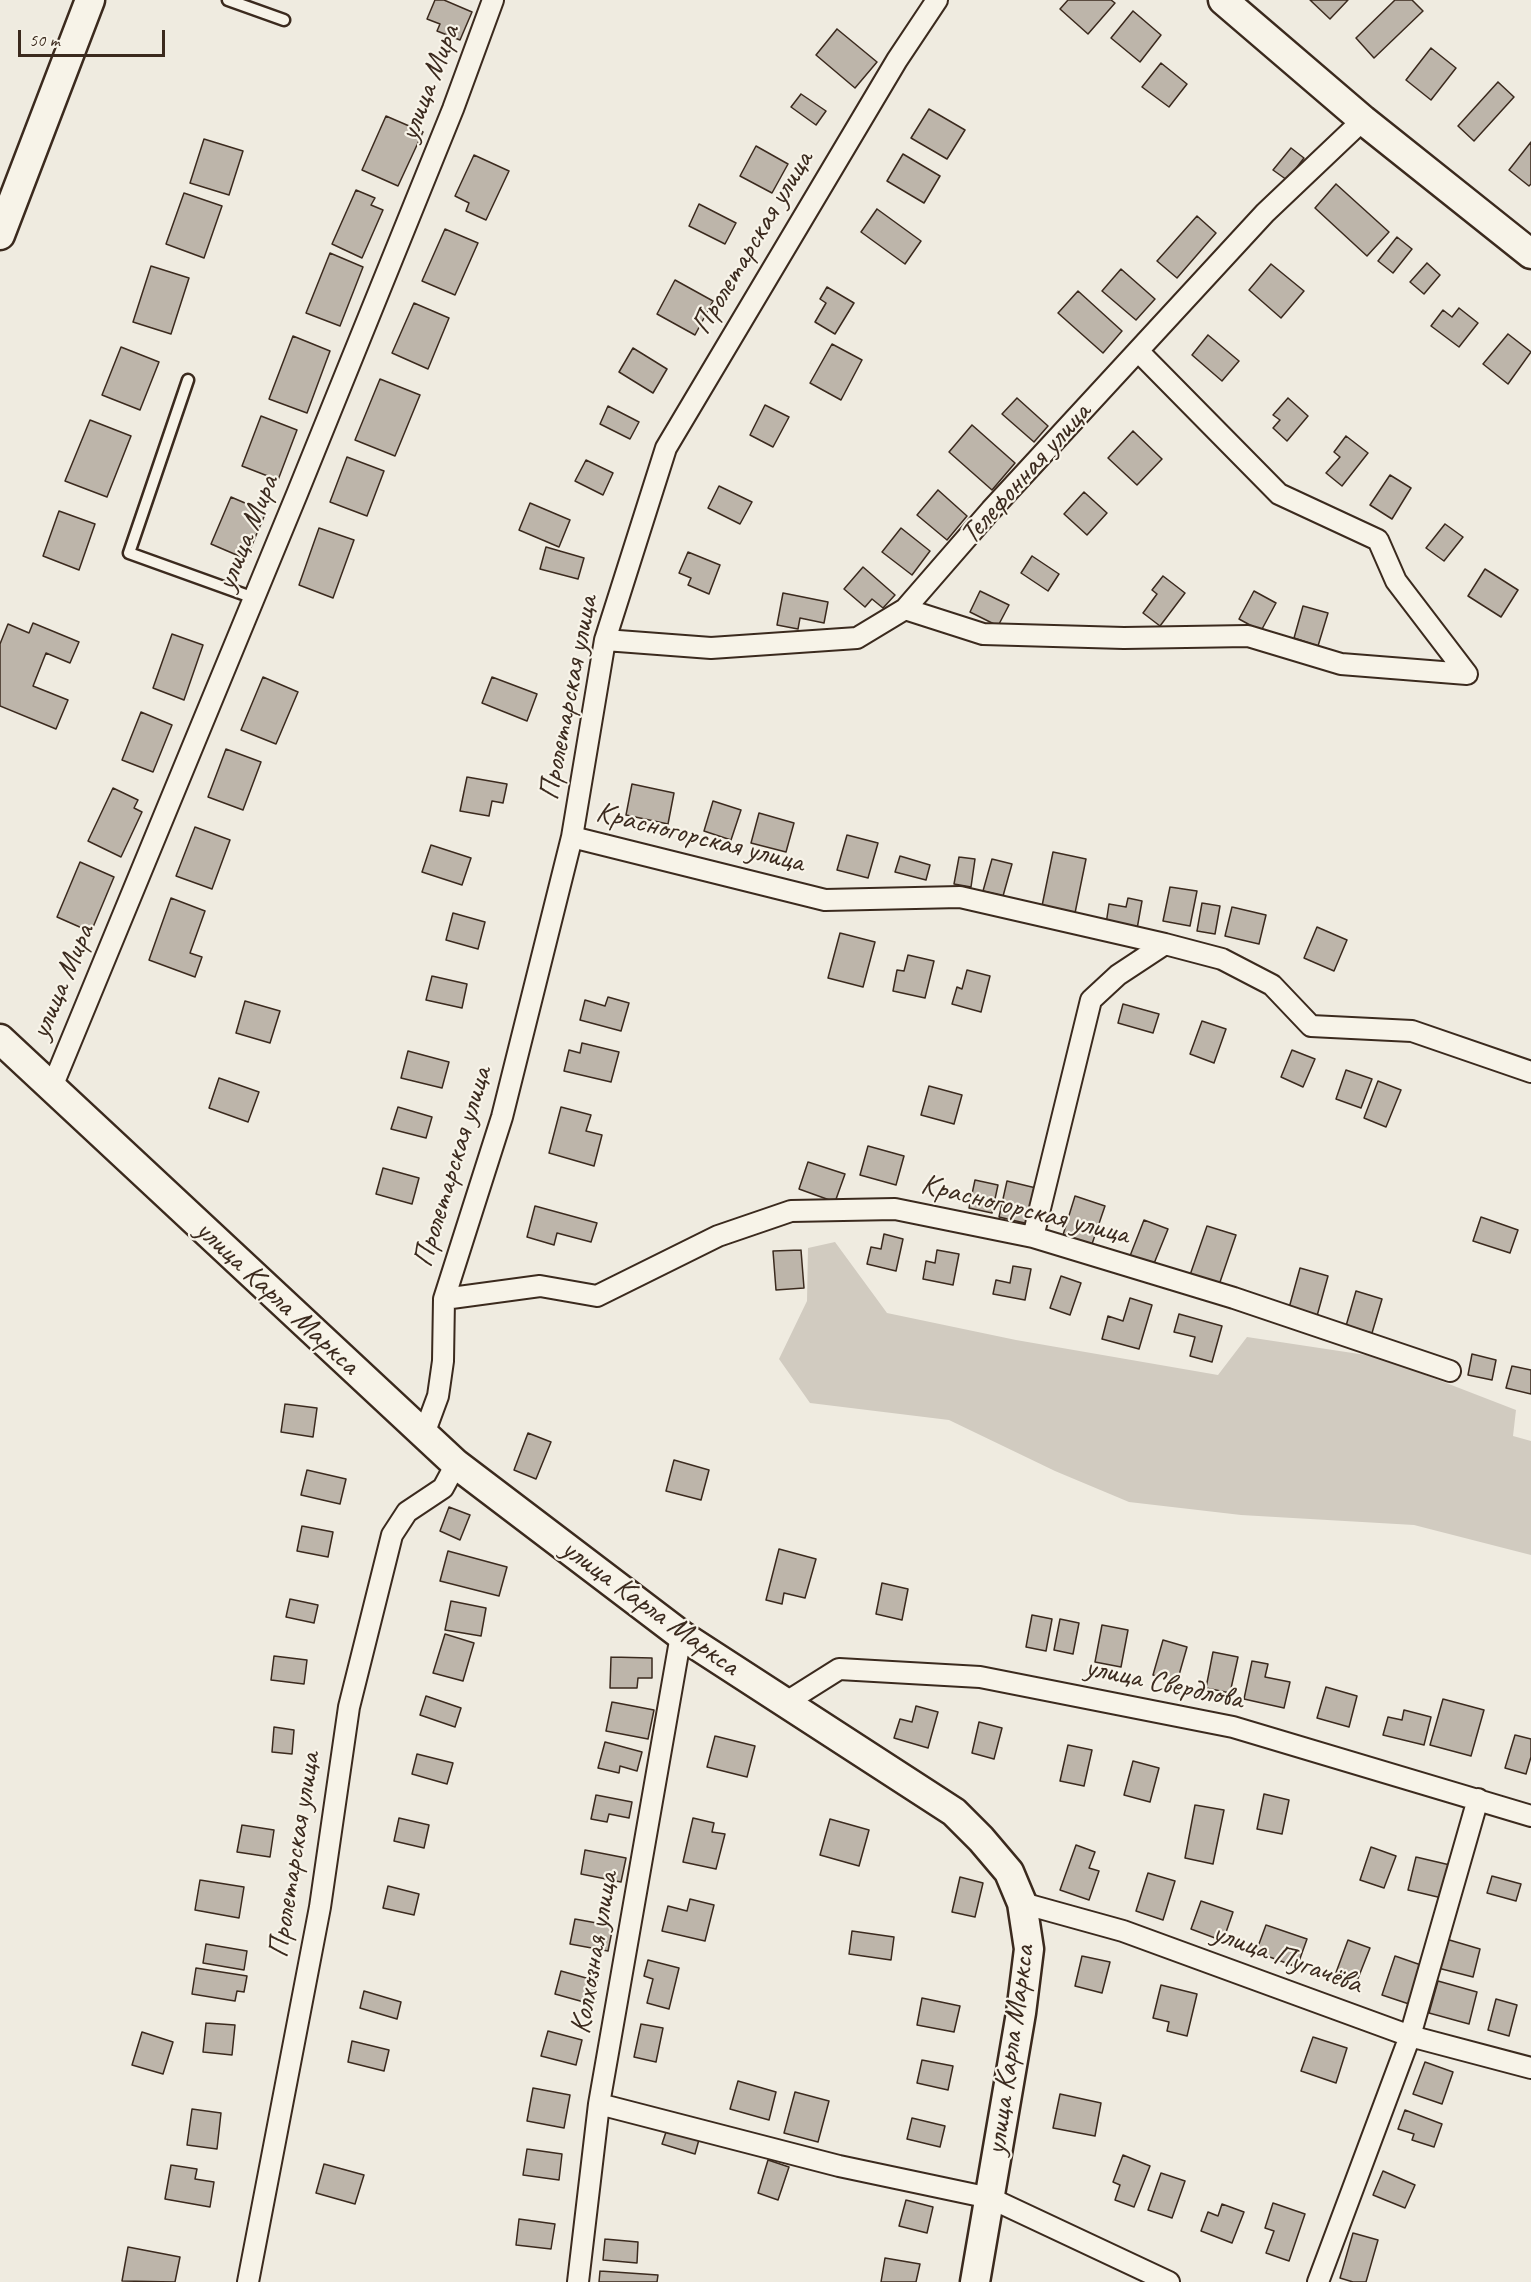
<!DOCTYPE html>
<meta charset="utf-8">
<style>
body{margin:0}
#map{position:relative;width:1531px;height:2282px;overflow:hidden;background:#efebe0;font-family:Caveat,sans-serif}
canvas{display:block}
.scale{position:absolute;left:18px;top:30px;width:147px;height:27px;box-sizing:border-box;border:3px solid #3b2a1e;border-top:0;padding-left:8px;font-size:18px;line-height:21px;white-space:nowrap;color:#3b2a1e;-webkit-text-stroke:4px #f7f3e8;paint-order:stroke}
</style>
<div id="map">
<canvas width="1531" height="2282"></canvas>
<div class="scale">50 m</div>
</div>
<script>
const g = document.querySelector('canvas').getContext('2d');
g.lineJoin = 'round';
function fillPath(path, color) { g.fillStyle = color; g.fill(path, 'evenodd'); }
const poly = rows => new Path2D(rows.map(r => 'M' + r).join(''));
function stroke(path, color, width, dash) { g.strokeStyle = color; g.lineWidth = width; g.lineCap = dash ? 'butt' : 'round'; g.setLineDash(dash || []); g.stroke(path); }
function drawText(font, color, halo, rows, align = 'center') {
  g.font = font + ' Caveat,sans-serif'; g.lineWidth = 4.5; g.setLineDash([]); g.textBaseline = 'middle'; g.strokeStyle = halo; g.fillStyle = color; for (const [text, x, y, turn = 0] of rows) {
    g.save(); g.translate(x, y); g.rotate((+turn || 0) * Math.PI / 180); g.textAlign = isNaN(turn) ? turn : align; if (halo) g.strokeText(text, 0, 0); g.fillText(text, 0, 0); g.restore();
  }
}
fillPath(poly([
 [835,1242,887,1313,1016,1340,1218,1375,1247,1337,1379,1357,1516,1410,1513,1436,1531,1441,1531,1555,1414,1525,1241,1515,1129,1502,1055,1471,949,1420,810,1403,779,1359,807,1301,808,1248]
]), '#d1cbc0');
const building = poly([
 [435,0,444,0,472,12,460,40,437,31,440,24,427,19,435,0],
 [1068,0,1111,0,1115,3,1088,34,1060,9,1068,0],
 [1310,0,1348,0,1330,19,1310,0],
 [1395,0,1412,0,1423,11,1374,58,1356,38,1395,0],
 [1133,11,1161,35,1140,62,1111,38,1133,11],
 [837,29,877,62,855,88,816,55,837,29],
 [1431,48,1456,68,1431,100,1406,80,1431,48],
 [1161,63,1187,84,1169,107,1142,87,1161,63],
 [1498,82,1514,97,1474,141,1458,126,1498,82],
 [801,94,826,111,816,125,791,107,801,94],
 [929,109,965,130,947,159,911,138,929,109],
 [386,116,423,132,398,186,362,170,386,116],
 [204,139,243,151,229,195,190,183,204,139],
 [1531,142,1531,184,1529,186,1509,170,1531,142],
 [756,146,788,164,772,193,740,176,756,146],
 [1291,148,1304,158,1287,180,1273,170,1291,148],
 [903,154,940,176,924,203,887,181,903,154],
 [474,155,509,171,486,220,466,211,469,203,455,196,474,155],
 [1336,184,1389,232,1367,256,1315,208,1336,184],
 [356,190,375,198,371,205,383,210,362,258,332,244,356,190],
 [184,193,222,206,204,258,166,244,184,193],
 [699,204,736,223,725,244,689,226,699,204],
 [877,209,921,241,905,264,861,232,877,209],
 [1197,216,1216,233,1177,278,1157,261,1197,216],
 [445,229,478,243,455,295,422,281,445,229],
 [1397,237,1412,249,1393,273,1378,261,1397,237],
 [330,253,363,267,340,326,306,313,330,253],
 [1427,263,1440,275,1424,294,1410,282,1427,263],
 [1271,264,1304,291,1281,318,1249,290,1271,264],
 [151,266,189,278,171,334,133,322,151,266],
 [1121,269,1155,299,1136,320,1102,291,1121,269],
 [675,280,713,301,695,335,657,314,675,280],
 [827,287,854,303,835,334,815,322,826,303,820,299,827,287],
 [1078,291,1122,331,1103,353,1058,313,1078,291],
 [414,303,449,318,428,369,392,353,414,303],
 [1459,308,1478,323,1459,347,1431,326,1443,310,1452,317,1459,308],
 [1508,334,1531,352,1508,384,1483,364,1508,334],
 [1208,335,1239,361,1222,381,1192,355,1208,335],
 [293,336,330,351,307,413,269,399,293,336],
 [832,344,862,360,841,400,810,383,832,344],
 [121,347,159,362,140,410,102,395,121,347],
 [633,348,667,369,653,393,619,372,633,348],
 [380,379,420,395,395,456,355,440,380,379],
 [1017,398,1048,426,1034,442,1002,414,1017,398],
 [1288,398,1308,416,1287,441,1273,428,1280,420,1273,415,1288,398],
 [765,405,789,417,773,447,750,435,765,405],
 [608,406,639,422,630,439,600,424,608,406],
 [261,416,297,430,278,480,242,466,261,416],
 [90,420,131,436,107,497,65,481,90,420],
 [972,425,1015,463,992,490,949,452,972,425],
 [1133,431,1162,459,1137,485,1108,458,1133,431],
 [1346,436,1368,453,1342,486,1326,473,1340,457,1334,452,1346,436],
 [347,457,384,471,367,516,330,502,347,457],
 [586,460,613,473,603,495,575,481,586,460],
 [1390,475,1411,488,1392,519,1370,505,1390,475],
 [719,486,752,502,740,524,708,508,719,486],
 [938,490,967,516,947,540,917,515,938,490],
 [1084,492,1107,513,1087,535,1064,514,1084,492],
 [231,497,266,512,246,559,211,544,231,497],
 [530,503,570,520,559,547,519,530,530,503],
 [59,511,95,524,79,570,43,556,59,511],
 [1445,524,1463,537,1444,561,1426,548,1445,524],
 [319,528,354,540,333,598,299,585,319,528],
 [901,528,930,551,912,575,882,552,901,528],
 [546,547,584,558,578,579,540,569,546,547],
 [688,552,720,565,709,594,688,585,691,578,679,573,688,552],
 [1032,556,1059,574,1048,591,1021,573,1032,556],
 [863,567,895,595,883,608,872,599,865,607,844,589,863,567],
 [1485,569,1518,590,1501,617,1468,596,1485,569],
 [1163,576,1185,593,1160,626,1143,613,1157,594,1152,590,1163,576],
 [980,591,1009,605,998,626,970,612,980,591],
 [1254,591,1276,603,1261,631,1239,619,1254,591],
 [783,593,828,602,824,623,800,618,798,629,777,625,783,593],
 [1303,606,1328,613,1318,646,1294,638,1303,606],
 [33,623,79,642,70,663,46,653,33,686,68,700,56,729,0,706,0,644,8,624,29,633,33,623],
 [172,634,203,645,184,700,153,688,172,634],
 [263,677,298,692,276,744,241,730,263,677],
 [492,677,537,694,527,721,482,703,492,677],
 [141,712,172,725,153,772,122,760,141,712],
 [226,749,261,762,243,810,208,797,226,749],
 [467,777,507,784,503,803,492,801,489,816,460,811,467,777],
 [632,784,674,793,668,824,626,815,632,784],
 [113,788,138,800,134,808,142,812,121,857,88,841,113,788],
 [713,801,741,810,731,840,704,831,713,801],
 [759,813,794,823,786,852,751,843,759,813],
 [195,827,230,840,212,889,176,876,195,827],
 [847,835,878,843,868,878,837,870,847,835],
 [431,845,471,858,462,885,422,872,431,845],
 [1053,852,1086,859,1075,913,1042,906,1053,852],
 [900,856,930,865,926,880,895,872,900,856],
 [959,857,975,859,971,887,954,884,959,857],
 [992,859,1012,864,1003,896,983,891,992,859],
 [80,862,114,877,91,932,57,917,80,862],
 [1170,887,1197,891,1190,926,1163,921,1170,887],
 [171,898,205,911,190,953,202,957,195,977,149,960,171,898],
 [1128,898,1142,901,1137,929,1106,924,1109,904,1126,907,1128,898],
 [1202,903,1220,906,1215,934,1197,931,1202,903],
 [1232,907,1266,915,1259,944,1225,936,1232,907],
 [453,913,485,922,478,949,446,940,453,913],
 [1317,927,1347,940,1334,971,1304,958,1317,927],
 [840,933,875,942,863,987,828,978,840,933],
 [908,955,934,961,925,998,893,991,897,970,904,971,908,955],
 [967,970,990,976,981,1012,952,1004,957,987,962,989,967,970],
 [432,976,467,984,462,1008,426,1000,432,976],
 [608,997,629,1003,621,1031,580,1020,585,1000,605,1006,608,997],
 [245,1001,280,1011,270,1043,236,1033,245,1001],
 [1123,1004,1159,1014,1153,1033,1118,1023,1123,1004],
 [1202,1021,1226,1029,1214,1063,1190,1054,1202,1021],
 [582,1043,619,1052,611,1082,564,1071,569,1050,580,1053,582,1043],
 [1292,1050,1315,1059,1303,1087,1281,1077,1292,1050],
 [408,1051,449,1062,442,1088,401,1078,408,1051],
 [1346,1070,1372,1079,1361,1108,1336,1099,1346,1070],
 [219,1078,259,1092,248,1122,209,1108,219,1078],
 [1378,1081,1401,1090,1386,1127,1364,1118,1378,1081],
 [929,1086,962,1095,954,1124,921,1115,929,1086],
 [398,1107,432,1117,426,1138,391,1129,398,1107],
 [561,1107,591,1115,586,1131,602,1135,594,1166,549,1153,561,1107],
 [868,1146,904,1156,896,1185,860,1175,868,1146],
 [808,1162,845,1174,835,1202,799,1189,808,1162],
 [383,1168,419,1178,412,1204,376,1194,383,1168],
 [975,1180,998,1185,992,1213,969,1208,975,1180],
 [1007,1181,1036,1188,1029,1224,999,1217,1007,1181],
 [1075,1196,1105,1206,1092,1244,1063,1235,1075,1196],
 [535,1206,597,1223,591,1242,557,1233,554,1245,527,1237,535,1206],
 [1481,1217,1518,1230,1510,1253,1473,1241,1481,1217],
 [1144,1220,1168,1229,1153,1266,1130,1256,1144,1220],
 [1207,1226,1236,1235,1219,1285,1190,1275,1207,1226],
 [884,1234,903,1239,896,1271,867,1264,871,1247,881,1249,884,1234],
 [801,1250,804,1288,776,1290,773,1251,801,1250],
 [937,1250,959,1254,953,1285,923,1279,926,1261,935,1263,937,1250],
 [1013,1266,1031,1269,1025,1300,993,1294,996,1280,1010,1283,1013,1266],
 [1300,1268,1328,1276,1317,1316,1289,1308,1300,1268],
 [1061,1276,1081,1283,1070,1315,1050,1308,1061,1276],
 [1356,1291,1382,1299,1372,1333,1346,1326,1356,1291],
 [1130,1298,1152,1305,1139,1349,1102,1339,1108,1316,1123,1321,1130,1298],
 [1179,1314,1222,1326,1212,1362,1190,1356,1195,1337,1174,1332,1179,1314],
 [1472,1354,1496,1360,1492,1380,1468,1375,1472,1354],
 [1512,1366,1531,1370,1531,1394,1506,1388,1512,1366],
 [285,1404,317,1408,313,1437,281,1432,285,1404],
 [528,1433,551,1442,536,1479,514,1470,528,1433],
 [674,1460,709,1470,701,1500,666,1491,674,1460],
 [307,1470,346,1479,340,1504,301,1495,307,1470],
 [449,1507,470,1515,460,1540,440,1531,449,1507],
 [302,1526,333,1532,328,1557,297,1551,302,1526],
 [779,1549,816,1559,805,1598,784,1593,782,1604,766,1600,779,1549],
 [448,1551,507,1567,499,1596,440,1581,448,1551],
 [882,1583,908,1589,902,1620,876,1614,882,1583],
 [290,1599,318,1605,314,1623,286,1617,290,1599],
 [451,1601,486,1608,481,1636,445,1630,451,1601],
 [1032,1615,1052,1619,1046,1651,1026,1647,1032,1615],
 [1060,1619,1079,1623,1073,1654,1054,1650,1060,1619],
 [1102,1625,1128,1630,1121,1667,1095,1662,1102,1625],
 [445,1634,474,1643,463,1681,433,1673,445,1634],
 [1163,1640,1187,1647,1177,1682,1153,1675,1163,1640],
 [1213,1652,1238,1657,1230,1693,1206,1688,1213,1652],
 [274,1656,307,1660,304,1684,271,1680,274,1656],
 [611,1657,652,1658,652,1678,638,1678,637,1688,610,1688,611,1657],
 [1252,1661,1268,1664,1265,1677,1290,1682,1284,1708,1244,1699,1252,1661],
 [1326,1687,1357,1696,1349,1727,1317,1718,1326,1687],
 [426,1696,461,1708,455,1727,420,1715,426,1696],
 [1443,1699,1484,1710,1471,1756,1430,1745,1443,1699],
 [612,1702,654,1710,648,1739,606,1731,612,1702],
 [916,1706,938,1712,928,1748,894,1738,900,1719,912,1722,916,1706],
 [1404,1710,1431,1717,1424,1745,1383,1735,1388,1717,1402,1720,1404,1710],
 [979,1722,1002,1728,994,1759,972,1753,979,1722],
 [274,1727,294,1730,292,1754,272,1752,274,1727],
 [1515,1735,1531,1739,1531,1757,1526,1774,1505,1768,1515,1735],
 [715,1736,755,1746,747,1777,707,1767,715,1736],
 [605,1742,642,1752,637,1771,620,1766,619,1773,598,1768,605,1742],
 [1068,1745,1092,1750,1084,1786,1060,1781,1068,1745],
 [417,1754,453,1763,447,1784,412,1774,417,1754],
 [1133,1761,1159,1768,1150,1802,1124,1795,1133,1761],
 [1264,1794,1289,1800,1282,1834,1257,1829,1264,1794],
 [596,1795,632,1802,629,1818,609,1814,607,1822,591,1819,596,1795],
 [1195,1805,1224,1810,1213,1864,1185,1858,1195,1805],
 [399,1818,429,1825,424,1848,394,1841,399,1818],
 [693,1818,714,1823,712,1832,725,1834,716,1869,683,1862,693,1818],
 [830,1819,869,1830,859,1866,820,1855,830,1819],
 [242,1825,274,1830,270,1857,237,1852,242,1825],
 [1076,1845,1095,1852,1089,1868,1099,1871,1089,1900,1060,1890,1076,1845],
 [1371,1847,1396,1856,1384,1888,1360,1880,1371,1847],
 [585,1850,626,1858,621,1882,581,1874,585,1850],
 [1416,1857,1450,1865,1442,1898,1408,1890,1416,1857],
 [1148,1873,1175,1881,1163,1920,1136,1911,1148,1873],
 [1492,1876,1521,1884,1516,1901,1487,1893,1492,1876],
 [960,1877,983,1883,975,1917,952,1912,960,1877],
 [200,1880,244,1887,239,1918,195,1910,200,1880],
 [388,1886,419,1894,414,1915,383,1908,388,1886],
 [690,1899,714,1905,705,1941,662,1931,668,1906,687,1911,690,1899],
 [1201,1901,1233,1912,1223,1941,1191,1929,1201,1901],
 [575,1919,613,1926,608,1951,570,1944,575,1919],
 [1266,1925,1307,1939,1297,1967,1256,1952,1266,1925],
 [852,1931,894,1937,891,1960,849,1954,852,1931],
 [1446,1939,1480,1949,1473,1977,1438,1968,1446,1939],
 [1348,1940,1370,1948,1355,1986,1334,1978,1348,1940],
 [206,1944,247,1951,244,1970,203,1963,206,1944],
 [1082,1956,1110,1962,1102,1993,1075,1986,1082,1956],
 [1395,1956,1421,1965,1409,2004,1382,1995,1395,1956],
 [648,1960,679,1968,669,2009,647,2003,653,1979,644,1976,648,1960],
 [196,1968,247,1976,244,1992,237,1991,235,2001,192,1994,196,1968],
 [561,1971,597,1981,591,2004,555,1994,561,1971],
 [1438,1981,1477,1992,1469,2024,1429,2013,1438,1981],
 [1161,1985,1197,1994,1187,2036,1167,2031,1169,2022,1153,2018,1161,1985],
 [364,1991,401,2002,397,2019,360,2008,364,1991],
 [922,1998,960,2006,954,2032,917,2025,922,1998],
 [1496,1999,1517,2005,1509,2036,1488,2030,1496,1999],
 [206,2023,235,2025,232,2055,203,2052,206,2023],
 [641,2024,663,2028,656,2062,634,2057,641,2024],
 [548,2031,582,2040,576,2065,541,2056,548,2031],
 [142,2032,173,2042,163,2074,132,2065,142,2032],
 [1313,2037,1347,2048,1336,2083,1301,2071,1313,2037],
 [352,2041,389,2050,384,2071,348,2062,352,2041],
 [922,2060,953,2066,948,2090,917,2083,922,2060],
 [1425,2062,1453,2072,1442,2104,1413,2094,1425,2062],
 [738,2081,776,2092,769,2120,730,2109,738,2081],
 [533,2088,570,2095,564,2128,527,2121,533,2088],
 [795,2092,829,2101,818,2142,784,2133,795,2092],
 [1060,2094,1101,2103,1095,2136,1053,2128,1060,2094],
 [192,2109,221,2113,217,2149,187,2145,192,2109],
 [1405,2110,1442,2124,1434,2147,1412,2140,1414,2134,1398,2129,1405,2110],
 [912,2118,945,2126,940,2147,907,2139,912,2118],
 [668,2126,700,2136,695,2154,662,2144,668,2126],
 [527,2149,562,2154,559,2180,523,2175,527,2149],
 [1123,2155,1150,2166,1134,2207,1115,2200,1120,2185,1113,2182,1123,2155],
 [768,2160,789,2167,778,2200,758,2193,768,2160],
 [324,2164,364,2175,355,2204,316,2193,324,2164],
 [171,2165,197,2169,195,2179,214,2182,210,2207,165,2199,171,2165],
 [1383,2171,1415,2185,1405,2208,1373,2195,1383,2171],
 [1161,2173,1185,2181,1172,2218,1148,2210,1161,2173],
 [906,2200,933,2207,927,2233,899,2226,906,2200],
 [1273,2203,1305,2214,1289,2261,1266,2253,1274,2231,1265,2228,1273,2203],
 [1222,2204,1244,2212,1232,2243,1201,2231,1208,2212,1218,2216,1222,2204],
 [519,2219,555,2224,551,2249,516,2245,519,2219],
 [1353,2233,1378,2240,1366,2282,1353,2282,1340,2278,1353,2233],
 [605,2239,638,2242,637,2263,603,2260,605,2239],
 [128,2247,180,2257,175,2282,122,2281,128,2247],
 [885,2258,920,2264,916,2282,881,2282,885,2258],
 [600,2271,658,2275,657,2282,599,2282,600,2271]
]);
fillPath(building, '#bdb5aa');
stroke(building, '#3b2a1e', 1.5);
const lane = poly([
 [228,0,284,20],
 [188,380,129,553,254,598]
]);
const street = poly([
 [905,609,983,634,1124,638,1248,636,1341,664,1467,674,1396,581,1378,540,1279,494,1138,351],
 [605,640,711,648,857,638,905,609,991,510,1265,213,1363,120],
 [572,837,825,900,960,897,1165,944,1222,959,1272,985,1311,1026,1412,1031,1531,1072],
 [52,1087,297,494,453,109,493,0],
 [1033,1237,1091,1000,1118,975,1165,944],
 [444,1299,540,1286,597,1296,718,1236,791,1211,895,1209,1033,1237,1234,1298,1450,1371],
 [424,1434,438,1396,443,1361,444,1299,502,1117,572,837,605,640,666,448,897,60,937,0],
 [785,1703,839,1669,980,1677,1233,1727,1531,1816],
 [1022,1903,1123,1931,1410,2036,1531,2068],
 [599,2104,839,2166,990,2198,1169,2282],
 [248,2282,320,1907,349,1707,392,1535,407,1512,443,1488,456,1464],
 [578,2282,599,2104,681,1635],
 [1318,2282,1410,2036,1478,1799]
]);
const secondary = poly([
 [1223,0,1363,120,1531,254],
 [0,235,90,0],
 [0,1039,456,1464,681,1635,954,1812,981,1839,1009,1872,1022,1903,1029,1949,1021,2013,975,2282]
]);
stroke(lane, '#3b2a1e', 15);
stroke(street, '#3b2a1e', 24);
stroke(secondary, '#3b2a1e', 33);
stroke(lane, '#f7f3e8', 10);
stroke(street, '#f7f3e8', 20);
stroke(secondary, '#f7f3e8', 28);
drawText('30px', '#3b2a1e', '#f7f3e8', [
 ["улица Мира",430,83,-69],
 ["Пролетарская улица",753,243,-59],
 ["Телефонная улица",1026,474,-48],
 ["улица Мира",248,533,-68],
 ["Пролетарская улица",569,698,-79],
 ["Красногорская улица",700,838,14],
 ["улица Мира",63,982,-67],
 ["Пролетарская улица",453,1167,-73],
 ["Красногорская улица",1025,1210,14],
 ["улица Карла Маркса",277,1298,43],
 ["улица Карла Маркса",650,1608,36],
 ["улица Свердлова",1164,1684,12],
 ["Пролетарская улица",295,1855,-81],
 ["Колхозная улица",595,1953,-80],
 ["улица Пугачёва",1287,1959,20],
 ["улица Карла Маркса",1011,2050,-82]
]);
</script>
